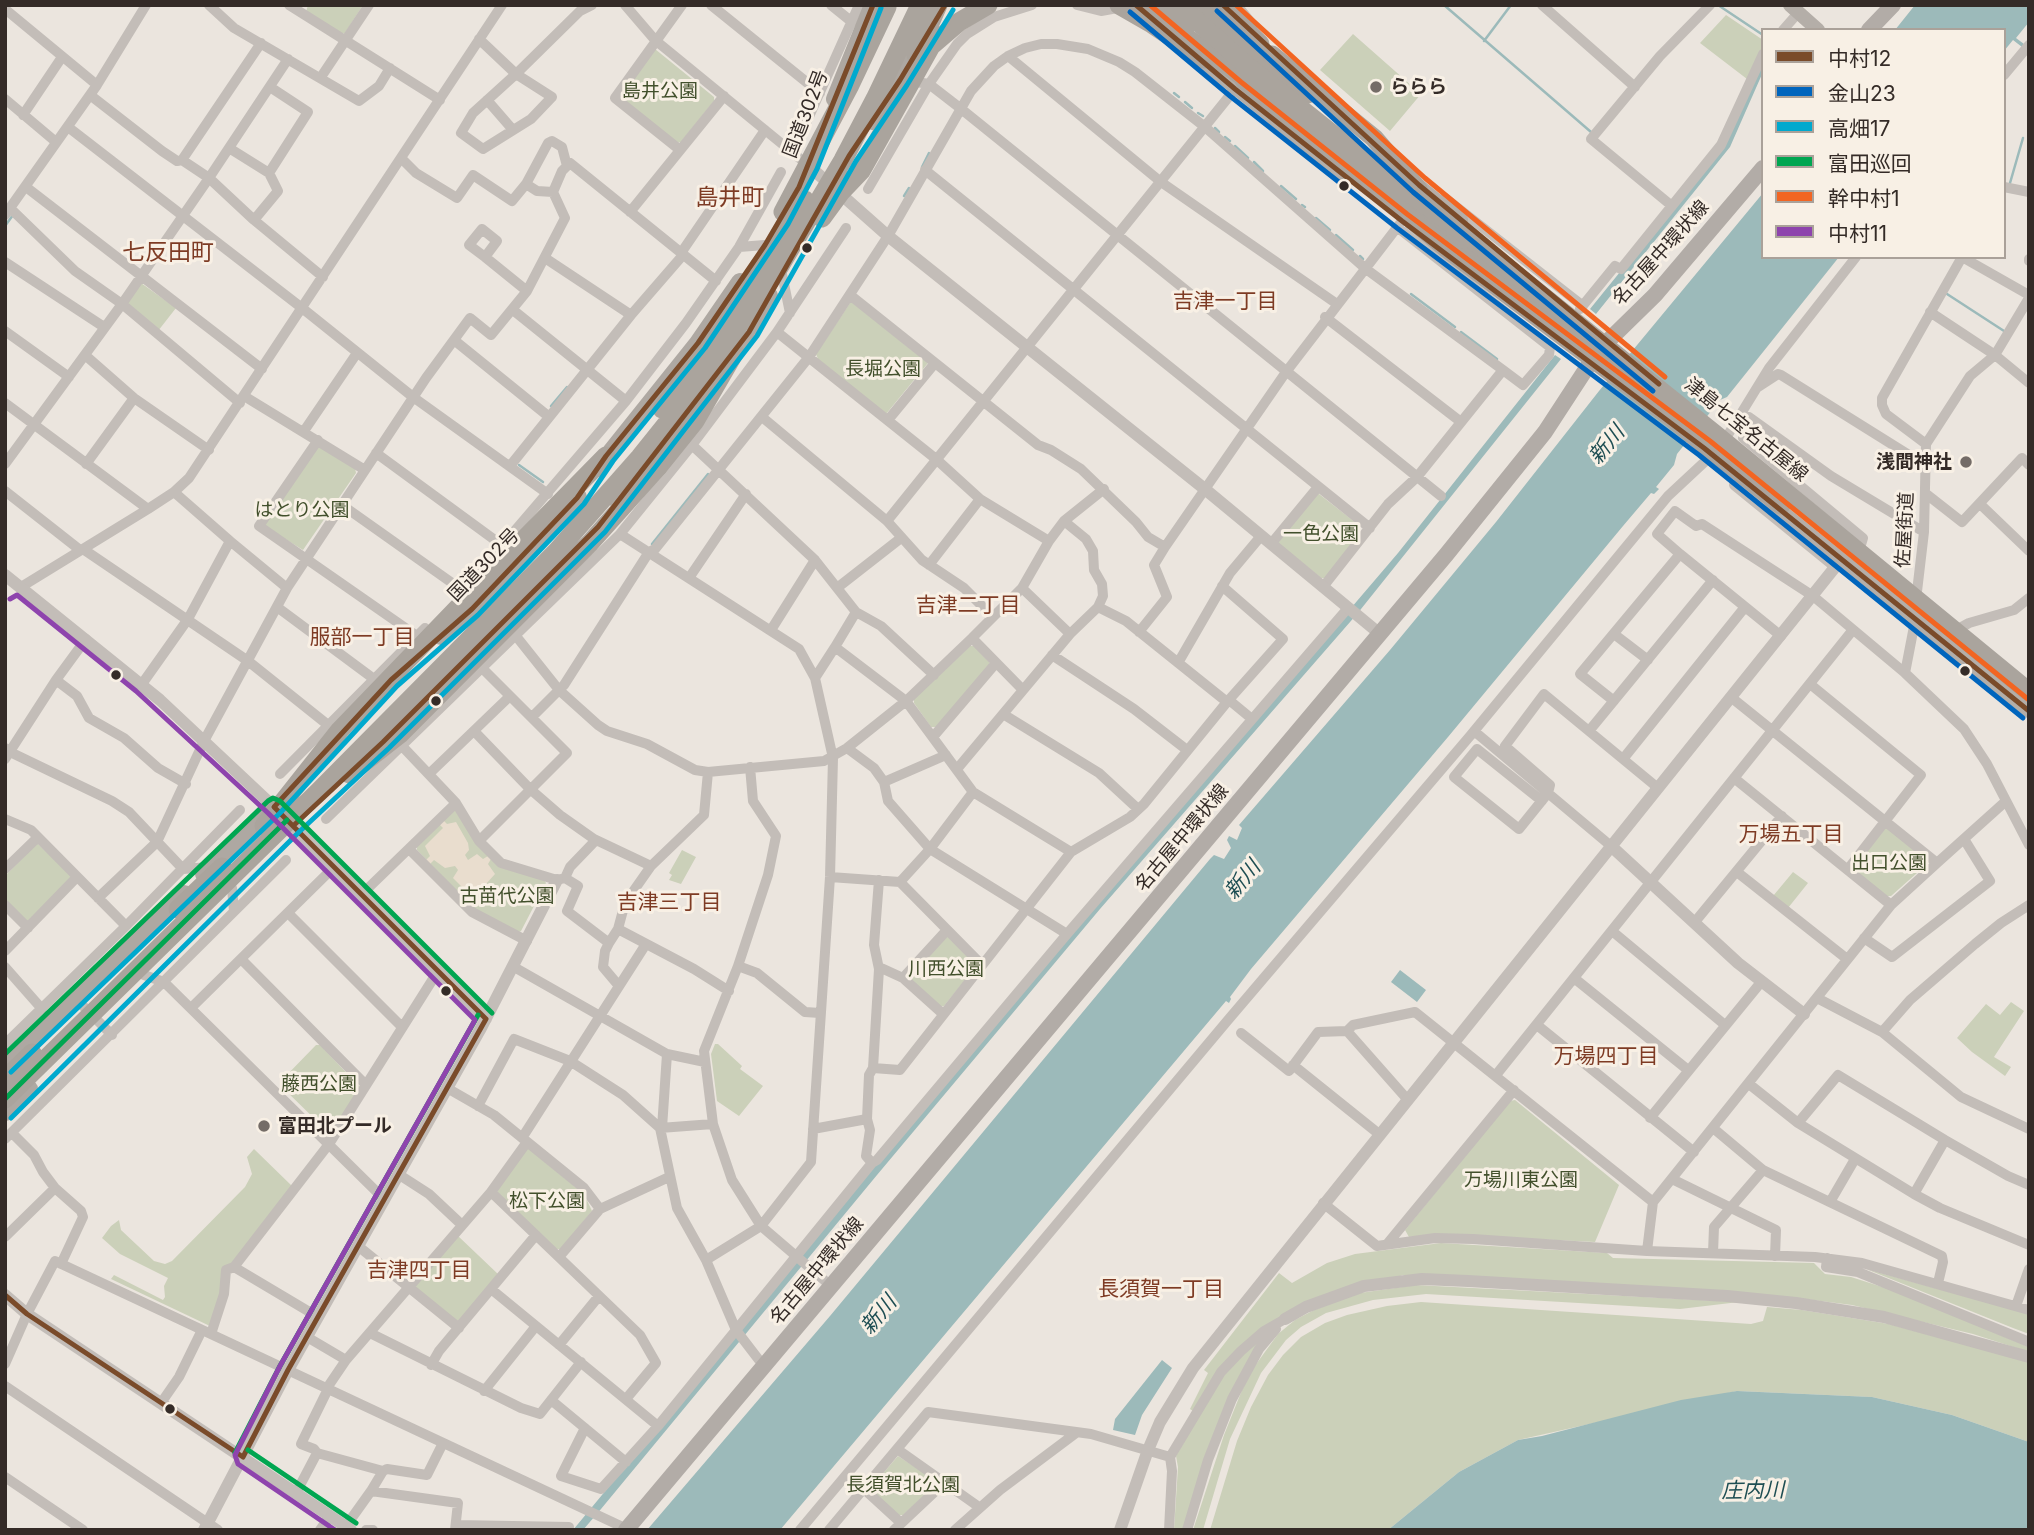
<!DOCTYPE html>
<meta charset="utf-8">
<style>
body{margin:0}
#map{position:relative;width:2034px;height:1535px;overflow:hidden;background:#ebe5de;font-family:Inter,"Noto Sans JP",sans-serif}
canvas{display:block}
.frame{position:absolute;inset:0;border:7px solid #342b27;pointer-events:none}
.legend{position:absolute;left:1761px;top:28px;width:245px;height:231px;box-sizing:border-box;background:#f8f0e5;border:2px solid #aaa199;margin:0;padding:9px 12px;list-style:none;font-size:21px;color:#342b27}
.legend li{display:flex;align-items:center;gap:14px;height:35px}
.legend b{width:35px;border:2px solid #aaa199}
</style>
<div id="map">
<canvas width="2034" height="1535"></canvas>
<div class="frame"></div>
<ul class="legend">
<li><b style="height:9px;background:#7a4b2a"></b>中村12</li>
<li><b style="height:9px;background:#0065bd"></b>金山23</li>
<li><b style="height:9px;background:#00a9ce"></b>高畑17</li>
<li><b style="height:9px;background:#00a651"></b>富田巡回</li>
<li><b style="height:9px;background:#f26522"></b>幹中村1</li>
<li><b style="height:9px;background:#8e44ad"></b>中村11</li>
</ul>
</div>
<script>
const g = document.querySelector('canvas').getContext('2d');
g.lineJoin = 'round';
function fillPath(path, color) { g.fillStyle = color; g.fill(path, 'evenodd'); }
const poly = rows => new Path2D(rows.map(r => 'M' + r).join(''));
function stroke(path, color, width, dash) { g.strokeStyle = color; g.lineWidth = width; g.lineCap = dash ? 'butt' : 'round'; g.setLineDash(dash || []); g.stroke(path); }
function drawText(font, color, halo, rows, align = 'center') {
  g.font = font + ' Inter,"Noto Sans JP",sans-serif'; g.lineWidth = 6; g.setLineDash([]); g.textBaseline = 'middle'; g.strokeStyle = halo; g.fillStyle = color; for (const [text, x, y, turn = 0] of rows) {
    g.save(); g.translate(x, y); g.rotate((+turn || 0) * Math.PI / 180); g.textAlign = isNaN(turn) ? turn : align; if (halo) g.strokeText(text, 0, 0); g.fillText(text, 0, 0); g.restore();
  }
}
fillPath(poly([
 [308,5,363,5,345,33,341,34,306,12],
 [1726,15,1763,40,1763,49,1747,79,1700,43],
 [1353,34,1421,94,1390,131,1320,70],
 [655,49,714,97,714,101,681,142,677,143,621,97],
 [141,283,176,308,158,331,125,305],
 [850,303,853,303,928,363,886,414,818,359,816,354],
 [321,447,355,468,356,473,303,550,264,526,317,448],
 [1316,494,1319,494,1360,526,1360,533,1325,578,1321,578,1278,543],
 [970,646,974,646,989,662,989,666,936,727,931,727,914,703,914,699],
 [453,811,456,811,499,867,544,880,546,883,521,931,519,932,475,910,417,850,417,845],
 [1887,828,1926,860,1926,865,1891,896,1887,896,1855,871,1854,865,1883,829],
 [37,843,71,875,71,878,28,922,5,902,5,876],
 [682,850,696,857,681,884,669,880,672,875,669,873],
 [1793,872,1808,883,1788,908,1773,896],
 [944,937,948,937,974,963,975,968,944,1006,940,1007,910,979,910,975],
 [2011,1002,2024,1011,1994,1057,2011,1067,2005,1076,1972,1052,1957,1038,1986,1004,2000,1015],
 [715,1044,718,1044,742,1066,740,1069,763,1086,739,1116,717,1101,711,1054],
 [316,1045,320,1045,360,1087,332,1133,329,1133,280,1085,281,1081],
 [1515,1100,1619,1185,1595,1242,1436,1234,1409,1237,1405,1230,1510,1101],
 [254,1149,292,1186,232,1264,212,1327,111,1279,114,1275,163,1300,165,1297,164,1286,168,1278,120,1254,102,1238,111,1226,119,1220,121,1230,154,1261,165,1264,172,1261,245,1187,252,1174,247,1157],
 [525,1149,529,1149,584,1194,592,1211,561,1249,555,1249,498,1194,497,1189],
 [457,1235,499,1275,460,1320,456,1321,415,1288,415,1284],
 [1441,1243,1607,1253,1613,1258,1814,1263,1825,1274,1851,1277,1892,1290,2029,1347,2029,1352,1973,1334,1852,1305,1805,1299,1403,1275,1258,1331,1193,1411,1190,1409,1208,1373,1204,1370,1279,1273,1292,1283,1327,1263,1355,1254],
 [1866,1269,2029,1314,2029,1334,2013,1328],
 [1416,1285,1739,1302,1680,1309,1426,1294,1373,1300,1326,1313,1301,1327,1286,1340,1261,1373,1230,1439,1203,1530,1193,1530,1224,1435,1242,1390,1254,1367,1278,1334,1295,1320,1314,1310,1360,1293],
 [1421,1302,1751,1324,1763,1321,1767,1307,1802,1310,1889,1324,2029,1362,2029,1442,1952,1415,1872,1397,1737,1391,1518,1440,1459,1472,1388,1530,1210,1530,1237,1441,1251,1407,1268,1375,1283,1355,1301,1337,1325,1323,1347,1315,1387,1306],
 [1267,1334,1252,1353,1185,1530,1174,1530,1178,1467,1176,1456,1220,1379,1243,1352],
 [898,1456,935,1480,936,1485,903,1515,899,1515,871,1491,871,1487]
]), '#cbd0b9');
fillPath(poly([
 [443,820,447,824,456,822,468,843,469,850,465,855,468,860,477,854,483,859,488,856,491,859,488,864,495,874,476,895,483,902,479,905,473,899,469,904,464,899,469,894,453,878,458,870,455,866,445,868,434,860,430,864,426,860,430,856,425,846,443,828,439,824]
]), '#e9ddce');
fillPath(poly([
 [1915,5,2029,5,2029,22,2016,38,2024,44,2022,47,2013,40,2004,51,2004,30,1895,30],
 [1763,59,1763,72,1730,147,1596,314,1590,309,1718,151],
 [1763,193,1763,257,1839,257,1727,397,1720,400,1677,454,1674,465,1656,487,1659,489,1654,494,1651,493,1623,526,1448,737,1251,969,1230,997,1231,999,1229,1003,1226,1001,780,1530,647,1530,830,1316,1210,859,1214,855,1224,859,1231,848,1227,840,1229,836,1237,840,1242,828,1239,825,1390,650,1496,522,1599,391],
 [1555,355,1561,359,1357,614,1100,909,877,1175,601,1509,583,1530,573,1530,871,1170,1398,553],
 [1400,970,1426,990,1417,1002,1391,982],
 [1162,1360,1172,1368,1142,1415,1135,1435,1113,1430,1115,1419],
 [1737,1391,1872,1397,1952,1415,2029,1442,2029,1530,1388,1530,1459,1472,1518,1440,1542,1436,1681,1400]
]), '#9cbaba');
stroke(poly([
 [1444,5,1591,132],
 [1718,5,1763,35],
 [1484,41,1511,5],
 [1174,93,1179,97],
 [1185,102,1192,108],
 [1198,113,1203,116],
 [1215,128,1219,132],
 [1225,137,1230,141],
 [1235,146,1248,158],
 [1254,162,1263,171],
 [922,167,929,153],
 [2010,183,2023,138],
 [1281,186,1296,199],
 [904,196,909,188],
 [1302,205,1305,207],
 [1316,218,1330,230],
 [5,226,13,215],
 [1336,235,1353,250],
 [1360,256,1363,259],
 [1411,294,1455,327],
 [1947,294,2004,331],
 [1461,332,1497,359],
 [551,406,567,387],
 [519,465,543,482],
 [652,544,708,474]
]), '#9cbaba', 2.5);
stroke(poly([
 [209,5,234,28,359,101,379,86,390,68],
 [289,5,440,100],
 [625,5,655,40,809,166],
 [711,5,820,93],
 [831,5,852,22],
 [1077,5,1101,11,1123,7],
 [1237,5,1253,25],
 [1542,5,1635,87],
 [5,9,97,85],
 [1783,30,1798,13],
 [479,39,516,74,552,97,531,119,483,149,461,133,473,113,516,74,580,11,592,5],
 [1008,56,1161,182,1337,304],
 [2004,75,2029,45],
 [321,77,369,5],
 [910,81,929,84,960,108,1441,496],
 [90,95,162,151,177,161,182,160,209,178,254,220,323,277],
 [5,99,56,142],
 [487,100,513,130],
 [23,115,62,57],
 [68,127,302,308,413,397,548,494],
 [803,130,859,5],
 [229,148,269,173,308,112,270,87],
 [680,150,615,98,682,5],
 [401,158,416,173,457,198,473,175,512,201,526,184,537,191,553,192],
 [182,160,261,43],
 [925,170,1370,528],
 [526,184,548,143,552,141,562,147,567,166],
 [26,187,262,369],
 [2004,187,2029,192],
 [868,189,929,84,957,44,967,34,994,17,1032,5],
 [1445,198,1583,306],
 [1672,206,1591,139,1660,56,1710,5],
 [10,208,75,271,122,304,240,403],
 [630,212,724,96],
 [5,215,97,85,146,5],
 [254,220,278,191,269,173],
 [1397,227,1550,347,1549,355,1523,385,1503,370],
 [739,247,765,245],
 [681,253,765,130],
 [485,257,497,241,482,229,469,245,485,257,527,291],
 [1962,257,2029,295],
 [545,258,631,315],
 [2029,259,2029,261],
 [5,262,104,327],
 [782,274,790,313],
 [850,295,1038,445,1051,450,1081,469,1136,522,1148,537,1165,547,1286,372,1402,221],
 [1580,309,1615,266,1621,269,1721,145,1763,54],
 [513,310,626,401],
 [1930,312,1995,355,2029,383],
 [1325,317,1461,422],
 [5,331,69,377],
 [777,332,936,459,980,499,1049,541],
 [454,340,548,416],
 [85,355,134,398,209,450],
 [1758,387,1778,374,1781,375,1925,465],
 [244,396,365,470],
 [5,403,148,509],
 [762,417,887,521,922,560,964,588,992,616],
 [1749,417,1831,476,1924,532],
 [888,420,935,363],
 [304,431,357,353],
 [1726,438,1769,368,1856,257],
 [1743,438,1863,538,1860,548],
 [318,440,259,526,417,636],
 [1926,444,1970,376,1995,355,2029,298],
 [692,445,815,560,856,612,881,626,934,675],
 [376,453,503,546],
 [5,464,122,304,209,178,288,59],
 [86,464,134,398],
 [510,466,631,315,683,255],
 [1734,485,1835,567],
 [5,491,80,550],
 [174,492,230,541],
 [1925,493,1962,522,2022,458,2029,465],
 [1980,504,2029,551],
 [342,505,462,590],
 [887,521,1235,89],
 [620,534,799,649,815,678,833,758,830,877,811,1162,761,1226,706,1260],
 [1271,544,1318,487],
 [83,549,248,661,328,725],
 [1680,554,1657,534,1675,511,1696,526,1702,524,1813,596,1905,673],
 [929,565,980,499],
 [476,576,626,401,686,323,739,247,781,172],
 [689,578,746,494],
 [21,587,148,509,174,492,189,478,502,5],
 [837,588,901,538],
 [1022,588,1070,634],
 [1916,600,1924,532,1926,444,1886,414,1882,405,1882,398,1962,257],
 [277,607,374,679],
 [1098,607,1126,621,1227,702],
 [856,612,835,647,906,701,973,792,1071,852],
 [1916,616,1905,673,1964,729,1987,764,2029,845],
 [1958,629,1969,623,2014,610,2029,598],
 [771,630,815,560],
 [1139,632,1167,597,1154,565,1165,547],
 [1614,634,1648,660],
 [516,636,559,690,598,725,607,731,647,744,695,770,708,772,824,761,847,748,906,701,972,638,1022,588,1049,541,1064,521,1104,489],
 [972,638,1023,690],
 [1052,655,1134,709,1187,750],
 [1178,663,1230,573,1261,536],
 [815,678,835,647],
 [56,680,77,696,89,718,124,738,158,768,186,784],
 [142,684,188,619,230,541,287,588],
 [1810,684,1921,775,1848,869],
 [1229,700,1252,719],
 [1614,701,1580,674,1680,554,1781,636],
 [1003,714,1099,773,1138,809],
 [532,717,564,685,649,552,655,549,809,357,888,236,971,91,994,66,1008,56,1025,48,1041,44,1057,44,1088,49,1119,62,1135,72,1205,127,1366,269,1503,370,1417,477,1388,504,1323,587],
 [474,731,530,789,560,815,594,839,651,866,704,815,708,772],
 [1474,731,1611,846],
 [1589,731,1713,580],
 [933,737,996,663],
 [402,746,456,803,479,841,501,863,557,880,565,878,578,886,567,911,609,943,618,929,694,969,729,991],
 [5,748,10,752,112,801,129,812,183,869,210,867],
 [847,748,874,768,884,782,888,801,930,849,1067,934],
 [5,759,56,680,86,639],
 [1623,759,1745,607],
 [750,767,753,801,776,836,768,875,738,966,704,1051,713,1124,732,1180,761,1226,831,1286],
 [957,769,1070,634,1098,607,1103,596,1102,584,1094,570,1093,551,1086,539,1064,521],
 [430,773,510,696],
 [280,774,425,628],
 [1734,778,1891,905],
 [884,782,946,755],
 [1542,801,1477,749,1454,777,1519,829,1548,793,1550,785,1505,746,1544,694,1658,788],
 [5,819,31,830,126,926],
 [326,819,620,534,692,445,777,332,846,228],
 [479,841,567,753,482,668],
 [410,850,472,912,527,941],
 [1937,863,2006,801],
 [5,869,38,837],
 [1737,872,1847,959],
 [830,877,900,882,982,965],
 [565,878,570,867,596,840],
 [900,882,930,849,973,792],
 [232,888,234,911],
 [362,894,456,803],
 [98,898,157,842,204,741,287,588,426,378,470,318,491,335,527,291,565,218,553,192,562,171,570,163,716,281],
 [5,905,28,928],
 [288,913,402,1027],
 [1694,923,1782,816],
 [618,929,625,903,651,866],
 [1612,931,1725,1025],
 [1864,938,1892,957,1990,881,1964,839],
 [609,943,605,951,603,967,619,986],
 [5,951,77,877],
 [241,959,366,1085],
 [738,966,757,973,805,1012,820,1013],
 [5,967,42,1009],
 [514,967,667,1054],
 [879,967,903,978,943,1014],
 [144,975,164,982,384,1199],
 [903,978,947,930],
 [1574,978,1688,1070],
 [74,997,112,1035],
 [1817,998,1882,1032,1961,1097,2029,1129],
 [191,1008,334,867],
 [1537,1025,1694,1152],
 [1882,1032,1910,1000,1975,944,2001,923,2029,905],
 [1241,1033,1289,1071,1318,1032,1347,1031],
 [5,1044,126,926,240,810],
 [1293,1065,1379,1134],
 [873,1068,900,1070,1071,852,1130,817,1144,804,1227,702,1283,639,1222,586],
 [1496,1075,1852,631],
 [1749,1084,1798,1123,1914,1194,1940,1208,2029,1245],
 [447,1088,494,1115,584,1188,600,1209,559,1257],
 [1407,1099,1347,1031,1353,1025,1415,1012,1653,1202],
 [478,1106,514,1039,570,1061,623,1095,660,1128,713,1124],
 [1650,1118,1762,981],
 [1798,1123,1838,1075,1945,1140,2008,1176,2029,1185],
 [660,1128,677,1208,706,1260,736,1330,759,1360],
 [662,1128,667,1054,705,1062],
 [1713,1128,1763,1170,1942,1256,1943,1262,1938,1283],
 [813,1129,867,1119],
 [522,1138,646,944],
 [5,1139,286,860],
 [872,1163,877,1160,1067,934,1348,608],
 [398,1174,429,1194,462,1225],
 [1672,1179,1776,1230,1775,1256],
 [55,1188,81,1211,83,1217,61,1264],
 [491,1192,640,1335,656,1363,626,1399],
 [1914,1194,1945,1140],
 [1830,1202,1855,1159],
 [1323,1203,1377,1246,1435,1238,1473,1239,1647,1251,1815,1257,1862,1263,2029,1310],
 [600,1209,669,1177],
 [5,1237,55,1188,43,1172,34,1155,12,1133],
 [1388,1243,1514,1090],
 [358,1246,459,1328],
 [1647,1251,1653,1202,1891,905,1937,863,1732,698],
 [1713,1253,1714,1227,1763,1170],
 [1827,1258,1826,1267,1858,1272,2029,1342],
 [491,1289,658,1426],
 [2016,1306,2029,1269],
 [318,1317,234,1267,329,1144,438,971],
 [370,1333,521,1408,540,1414,581,1362],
 [211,1334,224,1294,226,1270,234,1267],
 [307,1337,346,1360,491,1192,527,1142],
 [559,1345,599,1296],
 [5,1364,27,1314,55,1261,627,1529],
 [431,1365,439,1351,536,1235],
 [5,1386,218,1530],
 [327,1388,346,1360],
 [484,1391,536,1326],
 [551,1400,626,1462],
 [161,1403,179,1377,202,1330],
 [585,1428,561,1476,601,1489,658,1426,872,1163,866,1156,870,1130,867,1119,869,1075,873,1068,879,969,874,945,879,880],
 [897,1449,979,1507],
 [317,1453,314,1449,301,1444,328,1389],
 [383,1471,387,1469,427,1475,443,1443],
 [5,1477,83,1530],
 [864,1489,900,1522],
 [296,1493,317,1453,383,1471,371,1491],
 [456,1525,569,1527],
 [346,1526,371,1491,458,1503,455,1530],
 [320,1530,330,1516],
 [366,1530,373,1530],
 [800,1530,1228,1020,1470,736,1668,496,1712,455],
 [829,1530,928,1412,1091,1434,1170,1457],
 [894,1530,944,1483],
 [955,1530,1000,1490,1076,1433],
 [1169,1530,1172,1471,1170,1457,1221,1372,1241,1351,1264,1331,1285,1319],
 [1187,1530,1208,1460,1232,1399,1259,1349,1276,1329]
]), '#c3bdb8', 10);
stroke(poly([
 [809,166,888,236,1206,490,1380,634],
 [5,575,160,700,274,807,486,1019],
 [1611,846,1738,963,1804,1014],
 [5,1295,27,1314,351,1530],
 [1285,1319,1306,1307,1364,1286,1422,1279,1468,1281,1727,1296,1796,1303,1884,1317,2029,1357],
 [204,1530,288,1370,481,1028,557,880],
 [1120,1530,1148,1450,1160,1422,1193,1368,1840,561]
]), '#c3bdb8', 12);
stroke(poly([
 [1790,5,1818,30],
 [1196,56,1344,175],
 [1414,182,1461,220],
 [1771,503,2029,711]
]), '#b4aea8', 14);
stroke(poly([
 [1869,30,1893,5],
 [626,1530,1446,555,1545,432,1590,363,1607,342,1655,295,1763,168]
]), '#b2aca7', 16);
stroke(poly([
 [835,99,873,5],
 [872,121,921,44],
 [725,363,749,332,769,296],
 [598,468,698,343,740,282],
 [618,501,689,410],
 [441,636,472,609,578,497],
 [204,874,272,809],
 [5,1066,184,894],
 [5,1112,29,1089]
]), '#aea8a2', 18);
stroke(poly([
 [1140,5,1259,88],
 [1196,5,1264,65,1308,94],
 [1221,5,1260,44],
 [1399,197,1561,323],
 [1674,420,1706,446],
 [658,467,695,421,735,352],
 [501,563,606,456]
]), '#aaa49d', 19);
stroke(poly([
 [1119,5,1152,24,1204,59],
 [1162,5,1185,27],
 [1179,5,1252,70,1370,164,1460,230,1716,435,2029,692],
 [916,55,938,5],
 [1272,55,1374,138,1418,189],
 [1244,80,1447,249,1674,420],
 [783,212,850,85,887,7],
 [822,218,841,192,861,171,931,46,959,22,988,5],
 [662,409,729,316,805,200],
 [1706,446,1781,505],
 [349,774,400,734,590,543,658,467],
 [264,826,340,730,501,563],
 [178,909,222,867],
 [5,1079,32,1053],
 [5,1099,319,791,556,552,640,457,709,371,780,266,843,160,875,99,920,5]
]), '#aaa49d', 19);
stroke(poly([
 [1136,5,1235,89,1402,221,1704,448,2029,711],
 [1223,5,1419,185,1659,384],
 [293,826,383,742,598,527,749,332,849,156,900,80,945,5],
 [486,1019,274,807,391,680,472,609,577,498,606,456,698,343,765,245,799,187,873,5],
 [5,1295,27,1314,243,1457],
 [243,1457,288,1370,486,1019]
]), '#7a4b2a', 5);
stroke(poly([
 [1217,11,1413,192,1653,391],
 [1130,12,1230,96,1397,228,1699,455,2023,718]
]), '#0065bd', 5);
stroke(poly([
 [11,1072,280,813,397,686,478,615,584,504,613,461,705,348,788,224,817,169,881,8],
 [11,1118,299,832,389,748,605,532,757,336,856,161,907,85,953,10]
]), '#00a9ce', 5);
stroke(poly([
 [5,1054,268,801,273,798,280,801,492,1013],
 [5,1099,287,820],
 [248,1450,356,1523],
 [235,1453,280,1366,478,1015]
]), '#00a651', 5);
stroke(poly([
 [1150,5,1241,82,1407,214,1710,441,2029,700],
 [1236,5,1425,178,1665,377]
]), '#f26522', 5);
stroke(poly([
 [10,599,17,595,136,691,268,813,475,1020,280,1366,235,1455,238,1464,335,1530]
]), '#8e44ad', 5);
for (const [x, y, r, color] of [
 [1376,87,7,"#746c67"],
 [1344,186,6,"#342b27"],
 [807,248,6,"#342b27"],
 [1966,462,7,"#746c67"],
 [1965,671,6,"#342b27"],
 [116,675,6,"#342b27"],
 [436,701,6,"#342b27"],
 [446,991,6,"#342b27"],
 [264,1126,7,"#746c67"],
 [170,1409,6,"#342b27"]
]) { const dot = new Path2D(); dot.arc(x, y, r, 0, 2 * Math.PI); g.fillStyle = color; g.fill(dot); stroke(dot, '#f8f0e5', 2.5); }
drawText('bold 19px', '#342b27', '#f8f0e5', [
 ["ららら",1390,87],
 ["浅間神社",1952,462,"right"],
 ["富田北プール",278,1126]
], 'left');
drawText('19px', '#42502c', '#f8f0e5', [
 ["島井公園",660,91],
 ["長堀公園",883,369],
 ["はとり公園",302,510],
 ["一色公園",1321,534],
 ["出口公園",1889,863],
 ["古苗代公園",507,896],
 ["川西公園",946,969],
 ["藤西公園",319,1084],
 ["万場川東公園",1521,1180],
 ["松下公園",547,1201],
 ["長須賀北公園",903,1485]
]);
drawText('19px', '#342b27', '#f8f0e5', [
 ["国道302号",806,114,-69],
 ["名古屋中環状線",1661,253,-48],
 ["津島七宝名古屋線",1746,430,39],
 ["佐屋街道",1905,530,-87],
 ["国道302号",484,565,-46],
 ["名古屋中環状線",1182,838,-50],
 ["名古屋中環状線",817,1271,-50]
]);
drawText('21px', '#7e3b24', '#f8f0e5', [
 ["吉津一丁目",1225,302],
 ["吉津二丁目",968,606],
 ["服部一丁目",362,638],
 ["万場五丁目",1791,835],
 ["吉津三丁目",669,903],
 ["万場四丁目",1606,1057],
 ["吉津四丁目",419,1271],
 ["長須賀一丁目",1161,1290]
]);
drawText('italic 21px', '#1e4e53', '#f8f0e5', [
 ["新川",1607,445,-50],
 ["新川",1243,880,-50],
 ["新川",879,1315,-50],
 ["庄内川",1753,1491,-1]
]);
drawText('23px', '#7e3b24', '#f8f0e5', [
 ["島井町",730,198],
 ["七反田町",168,253]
]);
</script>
